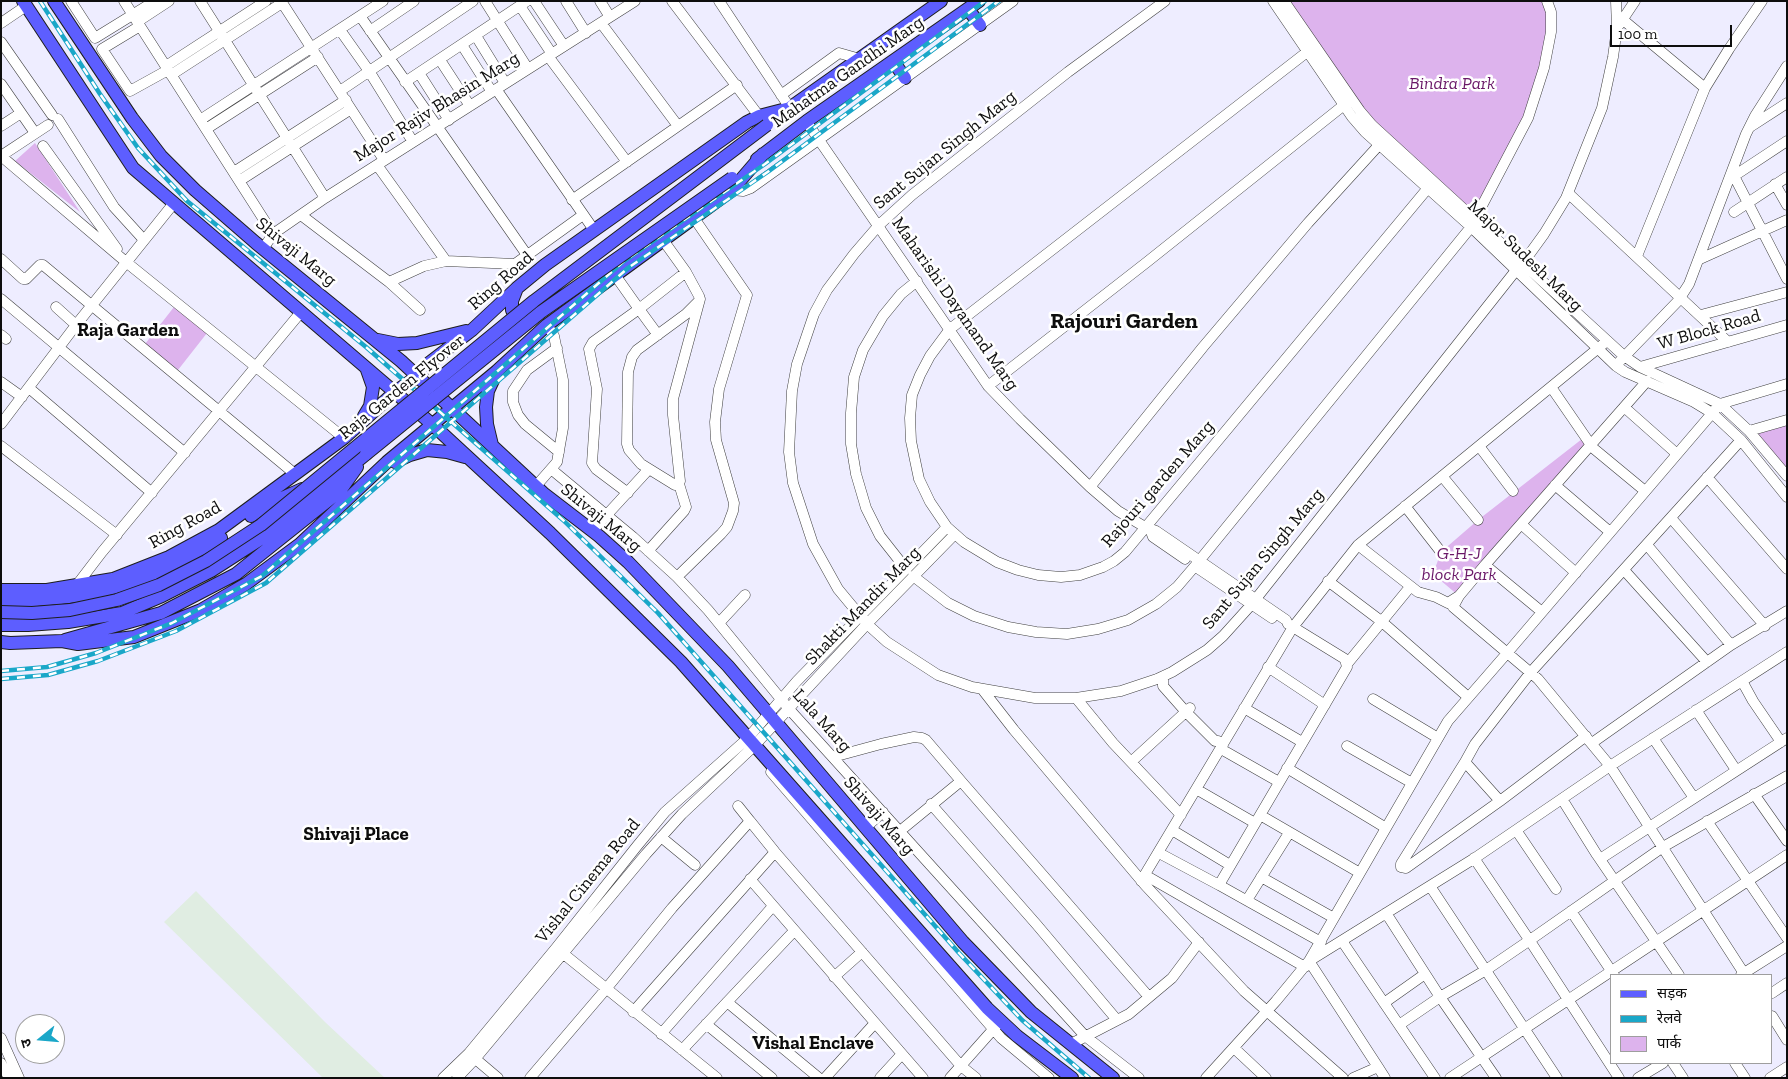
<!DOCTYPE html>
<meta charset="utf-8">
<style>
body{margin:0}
#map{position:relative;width:1788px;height:1079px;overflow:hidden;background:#eeedff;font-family:"Zilla Slab","Noto Sans Devanagari",serif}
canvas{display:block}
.frame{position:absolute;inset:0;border:2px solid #0d0d0d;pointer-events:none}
.legend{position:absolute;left:1610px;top:974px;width:162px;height:90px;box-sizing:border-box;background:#fff;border:1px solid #9e9e9e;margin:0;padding:6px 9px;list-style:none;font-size:15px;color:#0d0d0d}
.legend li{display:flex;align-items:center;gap:10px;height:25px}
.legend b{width:25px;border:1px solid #9e9e9e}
.north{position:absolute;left:15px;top:1014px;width:50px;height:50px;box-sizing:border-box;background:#fff;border:1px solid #9e9e9e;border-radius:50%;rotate:253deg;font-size:14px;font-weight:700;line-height:20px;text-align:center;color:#0d0d0d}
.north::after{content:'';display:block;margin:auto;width:18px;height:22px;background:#1aa7c8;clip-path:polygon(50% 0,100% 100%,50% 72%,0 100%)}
.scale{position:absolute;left:1610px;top:25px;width:122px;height:22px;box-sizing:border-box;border:2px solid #0d0d0d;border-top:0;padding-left:6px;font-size:15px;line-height:18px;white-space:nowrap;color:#0d0d0d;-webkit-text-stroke:4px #fff;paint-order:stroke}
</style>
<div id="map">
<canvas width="1788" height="1079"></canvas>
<div class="frame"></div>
<ul class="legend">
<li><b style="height:6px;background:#5d5eff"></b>सड़क</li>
<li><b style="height:6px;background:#1aa7c8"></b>रेलवे</li>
<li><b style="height:14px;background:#ddb3ed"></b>पार्क</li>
</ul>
<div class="north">उ</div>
<div class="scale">100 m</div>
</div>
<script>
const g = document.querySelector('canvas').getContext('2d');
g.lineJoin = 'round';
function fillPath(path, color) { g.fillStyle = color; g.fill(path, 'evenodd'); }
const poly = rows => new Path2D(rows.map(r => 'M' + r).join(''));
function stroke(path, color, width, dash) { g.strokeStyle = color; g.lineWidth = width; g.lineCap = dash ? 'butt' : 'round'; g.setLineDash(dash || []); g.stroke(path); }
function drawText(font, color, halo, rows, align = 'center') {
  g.font = font + ' "Zilla Slab",serif'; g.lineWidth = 5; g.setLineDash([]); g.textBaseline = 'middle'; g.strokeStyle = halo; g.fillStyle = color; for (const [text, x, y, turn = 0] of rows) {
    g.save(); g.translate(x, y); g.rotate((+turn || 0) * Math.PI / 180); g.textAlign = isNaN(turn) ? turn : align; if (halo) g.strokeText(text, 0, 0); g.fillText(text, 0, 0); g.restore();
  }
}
fillPath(poly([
 [196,891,325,1022,385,1078,323,1078,164,922]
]), '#e0ede2');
fillPath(poly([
 [1284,1,1547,1,1551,12,1528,118,1475,219,1366,118],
 [35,143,80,212,15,161],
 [174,307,207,333,178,370,145,344],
 [1787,420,1787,476,1749,431],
 [1582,439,1591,444,1459,596,1433,574,1441,552,1478,520]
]), '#ddb3ed');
const minor = poly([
 [71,1,95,38,155,1],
 [124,1,273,234],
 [200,1,325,198],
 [281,1,384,160],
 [485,1,528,69],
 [534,1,564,46],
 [566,1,586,33],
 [600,1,610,17],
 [672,1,759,116],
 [719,1,790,108],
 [1165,1,1068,72,912,195,879,225,854,254,827,290,814,314,797,364,792,391,789,452,793,483,813,544,838,589,867,624,887,642,938,675,972,687,1035,698,1076,698,1121,691,1157,679,1172,672,1207,650,1223,636,1251,605,1517,269],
 [1273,1,1352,117,1365,132,1471,227,1616,366,1625,372,1694,402,1712,413,1741,440,1787,497],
 [1284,1,1360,111,1372,125,1624,356,1640,367,1720,404,1749,431,1787,476],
 [520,6,552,54],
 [360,16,527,255],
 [1622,19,1705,88],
 [137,22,169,1],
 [1,23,26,6],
 [601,23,678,126],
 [1619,25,1635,1],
 [140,26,102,49,130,91,168,70],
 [340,30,369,71,413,142],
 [370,31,414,1],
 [476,36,505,83],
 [1,42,52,115],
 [462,45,492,92],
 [1307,52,950,329,930,356,920,375,912,395,910,418,911,441,919,479,930,502,947,527,964,542,997,562,1018,570,1038,575,1061,577,1080,575,1103,567,1114,561,1125,552,1428,188],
 [548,56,627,162],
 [440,60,470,106],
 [166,66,266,1],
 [419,73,449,120],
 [171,75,282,3],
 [405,82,527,1],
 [1,84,35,133],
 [496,89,594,230],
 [340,91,473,1],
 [781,95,839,53,860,59],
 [58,119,114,207,144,240],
 [200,120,383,1],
 [806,121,988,386,1020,419,1090,487,1118,511,1145,527,1156,531,1286,620,1288,624,1345,659,1347,667,1219,885,1321,942],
 [1,126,21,113],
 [1750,127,1787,103],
 [206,129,318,57],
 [43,146,117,249],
 [1,156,126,262,344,438],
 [1,156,48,125],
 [377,165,446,261],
 [234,172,346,100],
 [1732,172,1787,279],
 [1734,176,1787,141],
 [239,181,351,109],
 [1775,184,1787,205],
 [732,190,743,191,751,188,1013,1],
 [1568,193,1728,342],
 [572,200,737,85],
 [1734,212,1787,177],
 [301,215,389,282,420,310],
 [1475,219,1528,118,1544,68,1551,32,1551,12,1547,1],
 [663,240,686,272,699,296,700,299,673,399,673,415,680,481,678,485,675,485,641,464,629,450,627,444,628,372,632,357,637,350,686,314,698,302],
 [263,249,273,234,325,198,635,1],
 [1637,256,1705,88,1729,49,1762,1],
 [1,259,23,279,26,279,40,265,43,265,295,474],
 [1700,259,1787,220],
 [1523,263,1544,234,1566,198,1602,108,1613,57,1617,28,1616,1],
 [615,275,639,309,593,342,589,349,597,389,592,463,596,469,628,493],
 [389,282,424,266,446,261,515,264,583,215],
 [1,299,185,453],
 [56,307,76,325],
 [1701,315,1787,292],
 [1,335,6,339],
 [658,335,639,309,686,272],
 [557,348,527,370,513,391,513,402,518,415,525,424,559,452],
 [1620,361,1678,301,1689,284,1746,134,1755,116,1787,66],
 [1640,367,1787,325],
 [1,382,22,397],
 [988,386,1147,262,1344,105],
 [1551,387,1593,448,1645,491],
 [29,388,152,493],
 [1624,407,1677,454],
 [1,424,76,325,174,203],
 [1749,431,1787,420],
 [1,446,117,535],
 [1479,446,1513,491],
 [551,469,633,537,677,577,708,610,789,709,1085,1036,1139,1078],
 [1442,476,1478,520],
 [1707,477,1787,569],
 [1555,485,1610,532],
 [536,486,557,462,563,428,563,380,554,336,547,325],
 [1090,487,1203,347,1308,223,1379,145],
 [1405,506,1441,552],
 [1671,518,1765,626],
 [1521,524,1576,573],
 [1150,529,1153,537,1185,559],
 [592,531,648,470],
 [1358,545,1418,592,1436,597,1448,603,1459,596,1453,607,1538,679,1610,766,1745,975],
 [1647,545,1731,645,1787,611],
 [648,551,684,511,686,507,679,484],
 [1485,565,1542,612],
 [1196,567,1272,618],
 [906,569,880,536,866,508,856,474,851,444,851,413,854,377,863,350,883,316,901,294,917,281],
 [1624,570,1707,662],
 [913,576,948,603,974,616,1008,627,1036,632,1067,634,1098,629,1128,620,1156,604,1177,587,1195,566,1471,227],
 [677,577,721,534,727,527,733,511,734,503,716,440,715,422,719,389,747,295,694,218],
 [1328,581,1381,621,1468,697],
 [76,586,102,552,301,312],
 [1459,596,1485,565,1647,381],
 [719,623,745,595],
 [1347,664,1410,587],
 [1268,667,1325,705],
 [1163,680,1163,686,1186,712,1215,741,1218,741,1223,745],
 [1742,681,1753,701,1781,742],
 [982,689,1014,730,1145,885,1244,991,1343,1078],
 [1076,698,1113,743,1181,815],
 [1373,699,1438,738],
 [1244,708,1302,742],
 [1696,710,1736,770],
 [1586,736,1500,801,1465,762,1475,744,1531,672,1741,440],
 [1653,738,1694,798],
 [1592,743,1731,645],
 [1347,746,1412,783],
 [1221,749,1279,782],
 [833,757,881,744,914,737,922,738,926,740,961,781],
 [1131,762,1190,708],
 [1465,762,1401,864,1401,867,1406,868,1500,801],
 [1287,768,1386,828],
 [771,772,1001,1038,1049,1078],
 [1196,789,1255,823],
 [1754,794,1787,841],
 [1562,799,1597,855,1679,975],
 [931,804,1037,925,1117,1020],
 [738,806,750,821],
 [1260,815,1360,873],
 [1707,821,1787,938],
 [865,828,883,812],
 [1172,830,1230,865],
 [1516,830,1556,889],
 [900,831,961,781,1149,997],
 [661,837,695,865],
 [1159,853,1219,885],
 [1474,858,1532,944,1619,1078],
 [1600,859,1787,738],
 [1145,875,1305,967],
 [1261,877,1334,918],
 [750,879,923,1078],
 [1141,881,1293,627,1358,545,1607,341],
 [1430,886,1557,1078],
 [1247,900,1289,833],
 [1571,911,1614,975],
 [1386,913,1440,997,1496,1078],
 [1342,941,1435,1078],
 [560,951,717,1078],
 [1741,975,1787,946],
 [834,977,862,952],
 [1772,993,1787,983],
 [727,1002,819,1078],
 [1384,1003,1425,974],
 [633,1012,775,852],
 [1772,1016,1787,1040],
 [706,1024,772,1078],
 [1399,1025,1440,997,1486,970,1530,940,1663,847,1787,776],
 [661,1034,773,906],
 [1,1038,19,1078],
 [1071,1044,1129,1014,1172,978,1199,942],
 [1234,1048,1266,1078],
 [682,1050,794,931],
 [472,1056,498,1078],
 [1,1063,9,1078],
 [1673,1063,1683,1078],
 [1735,1063,1745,1078],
 [1378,1067,1309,961,1448,721,1508,652,1720,404,1787,384],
 [443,1078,469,1053,556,948,637,846,665,812,747,739,797,681,947,527],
 [457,1078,475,1059,646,854,682,814,754,746,867,624,955,534],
 [530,1078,606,989,672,908,750,821,775,852,961,1066,976,1078],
 [825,1078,875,1023],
 [880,1078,902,1054],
 [950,1078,998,1024],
 [1206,1078,1276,1001,1309,961,1475,858,1610,766,1787,652],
 [1353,1078,1378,1067,1385,1078],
 [1450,1078,1787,855],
 [1638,1078,1663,1063],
 [1770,1078,1787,1067]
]);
const major = poly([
 [23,1,133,168,433,425,550,533,681,662,987,1008,1017,1036,1072,1078],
 [54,1,132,118,161,156,195,190,256,243,401,361,543,493,599,536,628,562,728,666,963,942,1031,1012,1113,1078],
 [968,9,980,25],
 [893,61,905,78],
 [784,112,941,1],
 [757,159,807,121,979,1],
 [517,288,512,301,512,310,517,319,522,324],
 [378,340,398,344,417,343,466,331],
 [364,416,370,406,373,387,367,370],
 [492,445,487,424,486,407,488,391,495,376],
 [395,462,410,455,427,450,447,452,465,457],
 [251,516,269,504,302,489],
 [1,590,47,590,113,579,169,557,219,530,344,438,395,392,418,376,429,363,472,330,517,288,545,265,747,122,759,116,790,108],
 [1,600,25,601,61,598,91,594,127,584,162,571,221,538],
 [1,625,28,625,68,622,122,613,162,596,211,571,267,535,366,454],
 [65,640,161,613,236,574,340,491,357,467],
 [1,642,10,643,62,641,78,644,134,637,201,610,246,584,300,544,387,462,497,371,547,325,732,190,763,154]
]);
stroke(minor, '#404040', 11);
stroke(major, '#1e1e1e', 14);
stroke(minor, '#fff', 10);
stroke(major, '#5d5eff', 12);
const rail = poly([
 [40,1,100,94,138,148,187,201,366,347,563,520,595,551,658,613,959,953,1022,1020,1089,1078],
 [1,671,47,667,96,653,172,623,262,576,623,262,765,164,985,1],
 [1,679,48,675,98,661,176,631,266,583,628,268,769,171,999,1]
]);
stroke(rail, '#1aa7c8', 4.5);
stroke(rail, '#fff', 2.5, [8]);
const majorBridge = poly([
 [366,454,541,312,732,178],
 [1,612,32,613,70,610,117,600,159,585,206,561,261,525,534,301,767,125]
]);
stroke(majorBridge, '#1e1e1e', 14, []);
stroke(majorBridge, '#5d5eff', 12);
drawText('18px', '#0d0d0d', '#fff', [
 ["Mahatma Gandhi Marg",848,72,-35],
 ["Major Rajiv Bhasin Marg",437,107,-32],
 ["Sant Sujan Singh Marg",945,150,-39],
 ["Shivaji Marg",296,252,39],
 ["Major Sudesh Marg",1525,256,44],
 ["Ring Road",501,281,-41],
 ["Maharishi Dayanand Marg",955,304,55],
 ["W Block Road",1709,330,-16],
 ["Raja Garden Flyover",402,387,-39],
 ["Rajouri garden Marg",1158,484,-49],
 ["Shivaji Marg",601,518,39],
 ["Ring Road",185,525,-29],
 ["Sant Sujan Singh Marg",1263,559,-50],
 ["Shakti Mandir Marg",863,606,-46],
 ["Lala Marg",822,721,48],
 ["Shivaji Marg",879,816,49],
 ["Vishal Cinema Road",588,881,-51]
]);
drawText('italic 18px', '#6a1868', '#fff', [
 ["Bindra Park",1452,84],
 ["G-H-J",1459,554],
 ["block Park",1459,575]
]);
drawText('bold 19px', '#0d0d0d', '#fff', [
 ["Raja Garden",128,331],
 ["Shivaji Place",356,835],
 ["Vishal Enclave",813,1044]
]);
drawText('bold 22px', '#0d0d0d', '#fff', [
 ["Rajouri Garden",1124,322]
]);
</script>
